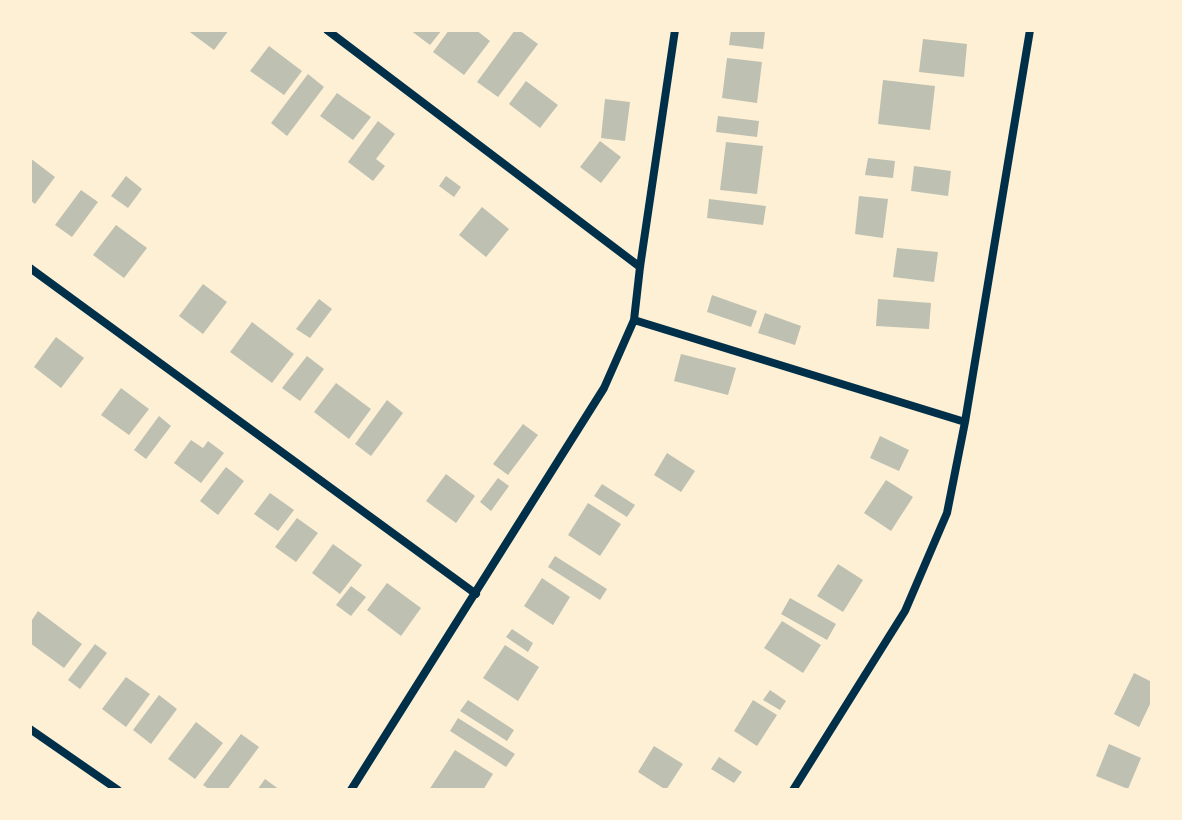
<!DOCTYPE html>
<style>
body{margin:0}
#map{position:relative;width:1182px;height:820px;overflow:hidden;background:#fdf0d5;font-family:Roboto,sans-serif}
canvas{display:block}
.frame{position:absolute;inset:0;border:32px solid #fdf0d5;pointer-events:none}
</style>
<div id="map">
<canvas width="1182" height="820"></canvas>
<div class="frame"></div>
</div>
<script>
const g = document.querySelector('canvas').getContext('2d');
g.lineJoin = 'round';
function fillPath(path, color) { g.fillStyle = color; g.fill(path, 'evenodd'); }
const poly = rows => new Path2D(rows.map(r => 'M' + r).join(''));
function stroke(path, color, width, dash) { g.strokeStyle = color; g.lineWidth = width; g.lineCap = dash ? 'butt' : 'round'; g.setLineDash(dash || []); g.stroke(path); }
fillPath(poly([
 [187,30,229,30,214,50],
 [410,30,442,30,430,45],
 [449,30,476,30,490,41,464,75,433,52],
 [515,30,519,30,538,44,498,97,477,82],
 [731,30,765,31,763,49,729,45],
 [923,39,967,44,964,77,919,72],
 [269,46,302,71,284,95,250,71],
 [727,58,762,62,757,103,722,98],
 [308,74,324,87,287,136,271,123],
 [883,80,935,86,930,130,878,124],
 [526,81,558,105,540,128,509,104],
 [337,93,371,117,353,140,320,116],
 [605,99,630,102,625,141,601,138],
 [718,116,759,121,757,137,716,132],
 [378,121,395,134,376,159,385,166,373,181,348,162],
 [600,141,621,157,601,183,580,167],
 [726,142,763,146,757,194,720,190],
 [30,158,55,177,35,204,30,200],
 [868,158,895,161,893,178,865,175],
 [914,166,951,171,948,196,911,191],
 [126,176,142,189,128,208,111,196],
 [446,176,461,187,454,197,439,186],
 [81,190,98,202,72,237,55,225],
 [859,196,888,199,883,238,855,234],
 [709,199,766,206,763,225,707,218],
 [482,207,509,229,486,257,459,235],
 [116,225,147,248,124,278,93,255],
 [897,248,938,252,934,282,893,277],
 [203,284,227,302,203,334,179,316],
 [712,295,757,311,751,327,707,312],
 [319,299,332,309,310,338,296,329],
 [878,299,931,303,929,329,876,326],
 [765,313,801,326,795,345,758,333],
 [252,322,294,354,272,383,230,352],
 [56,337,84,358,61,388,34,367],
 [681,354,736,368,728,395,674,381],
 [307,356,324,369,300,401,282,388],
 [336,383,371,409,349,439,314,412],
 [121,388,149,409,129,435,101,415],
 [387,400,403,413,371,456,355,444],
 [159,416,171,426,146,459,134,450],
 [523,424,538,435,508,475,493,464],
 [880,436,909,450,899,471,870,458],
 [191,440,203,448,208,441,224,453,201,483,174,463],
 [667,453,695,471,681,492,654,475],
 [226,467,244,481,218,515,200,501],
 [446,474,475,496,456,523,426,501],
 [498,478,509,486,491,511,480,502],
 [886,480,913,497,891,531,864,513],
 [602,484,635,505,627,517,594,496],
 [270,493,294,510,278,531,254,514],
 [588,503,621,524,600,556,568,535],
 [297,518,318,533,296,562,275,547],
 [333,544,362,565,340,594,312,573],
 [555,556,607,589,600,600,548,567],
 [838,564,863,580,843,612,817,596],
 [542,578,570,597,553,625,524,606],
 [387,583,421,608,401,636,367,610],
 [351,586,366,597,351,616,336,605],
 [790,598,836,624,827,640,781,614],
 [38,611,82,644,64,668,30,643,30,623],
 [782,621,821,645,803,673,764,648],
 [512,629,533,643,528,652,506,637],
 [95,644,107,653,80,689,68,680],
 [505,645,539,667,518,701,483,678],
 [1134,673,1152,682,1152,700,1139,727,1114,714],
 [126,677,150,694,126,727,102,709],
 [770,690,786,701,780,710,763,700],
 [159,695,177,709,151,744,133,730],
 [468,700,514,730,507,741,460,711],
 [753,700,777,715,757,746,734,731],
 [458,718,515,754,506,767,450,731],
 [196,722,223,743,195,779,168,759],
 [241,734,259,747,227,790,210,790,203,785],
 [1109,744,1141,758,1128,789,1096,776],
 [654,746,683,764,666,790,638,772],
 [455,750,493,774,483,790,429,790],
 [719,757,742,772,734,783,711,769],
 [265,779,280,790,257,790]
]), '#bec0b2');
stroke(poly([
 [327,30,640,267],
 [30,268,476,594],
 [634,320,965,422],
 [30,729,118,790],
 [351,790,604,388,634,320,640,267,675,30],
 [793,790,905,611,947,513,965,422,1030,30]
]), '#003049', 8);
</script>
